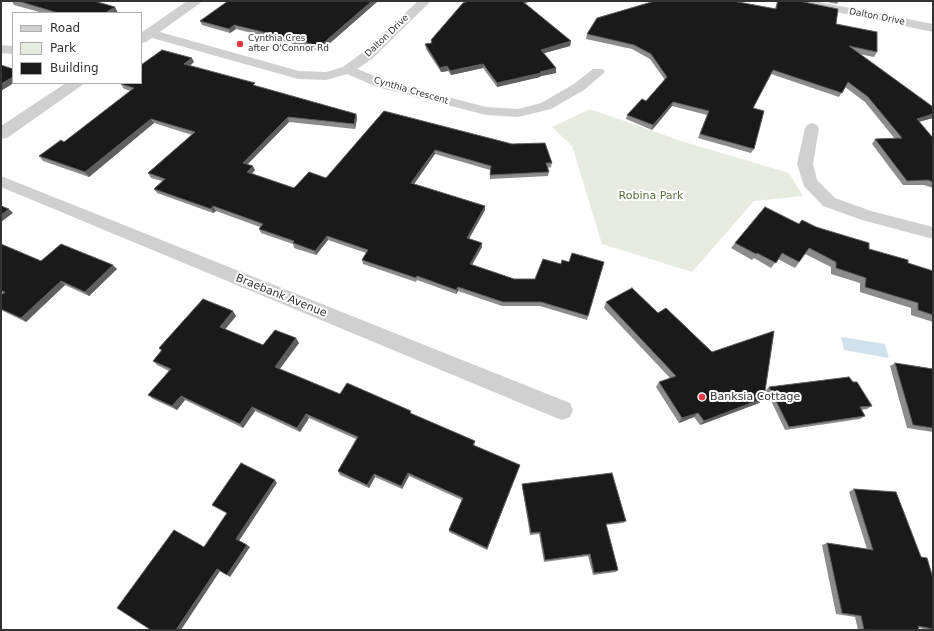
<!DOCTYPE html>
<style>
body{margin:0}
#map{position:relative;width:934px;height:631px;overflow:hidden;background:#fff;font-family:"DejaVu Sans",sans-serif}
canvas{display:block}
.frame{position:absolute;inset:0;border:2px solid #333;pointer-events:none}
.legend{position:absolute;left:12px;top:12px;width:130px;height:72px;box-sizing:border-box;background:#fff;border:1px solid #adadad;margin:0;padding:5px 7px;list-style:none;font-size:12px;color:#333}
.legend li{display:flex;align-items:center;gap:8px;height:20px}
.legend b{width:20px;border:1px solid #adadad}
</style>
<div id="map">
<canvas width="934" height="631"></canvas>
<div class="frame"></div>
<ul class="legend">
<li><b style="height:5px;background:#d0d0d0"></b>Road</li>
<li><b style="height:11px;background:#e6ecdf"></b>Park</li>
<li><b style="height:11px;background:#1a1a1a"></b>Building</li>
</ul>
</div>
<script>
const g = document.querySelector('canvas').getContext('2d');
g.lineJoin = 'round';
function fillPath(path, color) { g.fillStyle = color; g.fill(path, 'evenodd'); }
const poly = rows => new Path2D(rows.map(r => 'M' + r).join(''));
function stroke(path, color, width, dash) { g.strokeStyle = color; g.lineWidth = width; g.lineCap = dash ? 'butt' : 'round'; g.setLineDash(dash || []); g.stroke(path); }
function drawText(font, color, halo, rows, align = 'center') {
  g.font = font + ' "DejaVu Sans",sans-serif'; g.lineWidth = 4; g.setLineDash([]); g.textBaseline = 'middle'; g.strokeStyle = halo; g.fillStyle = color; for (const [text, x, y, turn = 0] of rows) {
    g.save(); g.translate(x, y); g.rotate((+turn || 0) * Math.PI / 180); g.textAlign = isNaN(turn) ? turn : align; if (halo) g.strokeText(text, 0, 0); g.fillText(text, 0, 0); g.restore();
  }
}
fillPath(poly([
 [590,109,684,142,789,173,803,196,754,201,692,272,602,244,572,146,552,127]
]), '#e6ecdf');
fillPath(poly([
 [841,337,885,344,889,358,844,350]
]), '#cfe2ee');
fillPath(poly([
 [418,1,431,1,372,59,357,69,387,81,486,107,518,109,541,103,574,84,593,69,603,69,605,72,584,90,551,109,518,117,486,115,377,87,347,74,326,80,298,79,145,36,143,33,145,30,149,29,299,71,326,72,343,67,362,53,418,1],
 [791,1,814,1,933,24,933,32,797,4,793,3,791,1],
 [1,45,13,46,13,54,1,53,1,45],
 [812,123,817,125,819,128,813,164,817,180,835,198,871,211,933,227,933,239,862,220,823,206,804,186,797,164,805,128,807,125,812,123],
 [1,176,570,403,573,410,570,417,562,420,554,417,1,187,1,176]
]), '#d0d0d0');
fillPath(poly([
 [187,1,203,1,146,42,141,43,141,33,187,1],
 [66,83,84,83,81,86,7,138,1,139,1,126,66,83]
]), '#d0d0d0');
fillPath(poly([
 [12,1,94,1,115,7,118,13,43,13,14,5],
 [228,1,378,1,321,51,236,29,230,33,202,25,200,21],
 [469,1,532,1,525,3,571,41,570,46,544,53,556,68,556,73,541,76,540,77,497,87,483,68,451,75,448,71,441,72,426,49,425,44,431,43,431,40],
 [777,1,799,1,836,24,877,52,874,57,859,54,933,107,933,118,919,122,933,138,933,188,924,185,903,185,872,144,875,139,895,139,865,102,845,87,839,97,771,74,753,108,754,149,751,153,698,138,707,115,672,106,652,130,626,119,627,115,646,101,665,80,650,59,632,49,586,39,587,34,775,9],
 [822,1,839,1,837,4],
 [194,62,190,66,255,86,356,114,357,118,355,129,289,122,247,164,255,170,251,174,294,188,326,178,384,111,552,163,551,167,548,168,549,172,548,176,490,179,490,170,435,154,414,184,485,206,485,210,469,239,482,247,472,265,514,279,535,279,561,264,569,262,604,262,587,320,540,306,502,306,458,291,456,294,417,280,416,282,363,264,362,260,366,253,328,240,316,255,294,248,293,244,261,233,259,229,260,227,216,211,213,213,157,193,154,189,162,181,151,178,148,173,192,135,154,123,89,177,43,161,39,156,64,142,131,91,124,89,121,84],
 [799,224,816,227,869,249,908,263,933,271,933,322,911,315,911,308,860,292,860,283,831,274,831,267,805,254,795,268,778,259,771,268,754,258,752,260,731,248,735,243],
 [1,244,41,261,117,269,89,296,65,285,26,322,1,310,1,295,3,293,1,292],
 [606,302,658,313,712,352,764,398,759,403,700,425,694,417,679,423,656,387,659,382,670,378,604,308],
 [236,316,225,329,263,345,299,343,280,369,340,394,412,414,475,441,474,446,520,465,487,550,449,532,449,530,462,500,409,476,402,489,375,477,369,488,340,475,338,471,356,439,309,418,300,432,255,411,243,428,185,400,177,410,153,399,148,395,169,371,157,365,153,361,161,351,159,348],
 [895,363,933,369,933,432,907,428,890,366],
 [853,382,872,406,867,409,861,410,865,416,860,419,785,430,766,390,769,387],
 [522,484,626,521,623,523,606,525,618,570,616,572,593,575,588,556,544,562,539,534,530,535,522,486],
 [854,489,921,557,933,578,933,630,929,630,919,628,919,630,858,630,855,617,836,614,822,545,827,543,867,549,849,492]
]), '#8c8c8c');
fillPath(poly([
 [372,1,378,1,321,51,320,46],
 [521,1,532,1,521,4],
 [115,7,118,13,105,13],
 [234,25,236,29,230,33,229,29],
 [571,41,570,46,541,54,541,50],
 [192,58,194,62,186,68,184,64],
 [483,64,483,68,451,75,450,71],
 [447,66,448,71,441,72,440,68],
 [556,68,556,73,541,76,540,77,497,87,497,83],
 [13,77,13,83,14,83,1,91,1,84],
 [673,102,672,106,652,130,653,125],
 [356,114,357,118,355,129,354,124],
 [933,114,933,118,913,123,917,119],
 [288,117,289,122,245,167,243,163],
 [151,119,154,123,89,177,85,172],
 [435,150,435,154,412,187,411,183],
 [253,166,255,170,249,177,247,172],
 [213,206,216,211,213,213,211,209],
 [485,206,485,210,467,242,467,238],
 [9,209,13,213,1,222,1,215],
 [327,236,328,240,316,255,315,251],
 [482,243,482,247,470,268,470,264],
 [113,265,117,269,89,296,85,292],
 [61,281,65,285,26,322,21,318],
 [458,287,458,291,456,294,456,290],
 [233,311,236,316,223,332,220,327],
 [296,338,299,343,278,371,275,367],
 [181,396,185,400,177,410,172,406],
 [764,398,759,403,700,425,704,421],
 [252,407,255,411,243,428,240,424],
 [698,413,694,417,679,423,682,418],
 [306,414,309,418,300,432,297,428],
 [520,465,519,468,487,550,487,548],
 [408,473,409,476,402,489,401,486],
 [374,474,375,477,369,488,367,485],
 [275,480,277,483,239,541,236,539],
 [247,545,250,547,230,577,227,575],
 [217,569,220,571,181,630,176,630]
]), '#5f5f5f');
const building = poly([
 [18,1,94,1,115,7,105,13,58,13,18,1],
 [228,1,372,1,320,46,234,25,229,29,200,21,228,1],
 [469,1,522,1,571,41,541,50,556,68,540,72,541,73,497,83,483,64,450,71,447,66,440,68,425,44,432,43,431,40,463,3,469,1],
 [655,1,733,1,776,9,778,1,799,1,838,9,836,24,877,32,877,52,849,46,933,107,933,114,917,119,933,138,933,182,928,180,907,181,875,139,902,138,868,97,848,82,842,93,773,70,753,108,764,111,754,149,700,134,709,111,673,102,653,125,627,115,642,99,646,101,667,77,651,54,634,45,587,34,597,18,655,1],
 [162,50,192,58,184,64,255,83,253,85,356,114,354,124,288,117,243,163,253,166,247,172,294,188,309,172,326,178,384,111,512,144,545,143,552,163,546,163,549,172,490,175,491,166,435,150,411,183,485,206,467,238,482,243,470,264,514,279,535,279,543,259,561,264,562,260,569,262,572,253,604,262,588,316,541,302,503,302,458,287,456,290,417,276,416,278,362,260,368,250,327,236,315,251,293,243,294,241,259,229,263,224,213,206,211,209,154,189,165,179,148,173,195,132,151,119,85,172,39,156,61,140,64,142,134,88,121,84,123,83,141,83,141,65,162,50],
 [1,65,13,69,13,77,1,84,1,65],
 [1,206,9,209,1,215,1,206],
 [765,207,799,224,802,220,816,227,869,243,869,249,908,260,908,263,933,271,933,315,918,310,918,303,865,287,866,278,836,268,836,262,809,248,799,262,782,253,776,263,757,253,756,254,735,243,765,207],
 [1,244,41,261,61,244,113,265,85,292,61,281,21,318,1,309,1,295,5,292,1,291,1,244],
 [632,288,658,313,666,308,712,352,774,331,764,398,704,421,698,413,682,418,659,382,676,376,606,302,632,288],
 [203,299,233,311,220,327,263,345,275,330,296,338,275,367,340,394,347,383,411,411,410,413,475,441,473,445,520,465,487,548,449,530,463,498,408,473,401,486,374,474,367,485,338,471,358,437,306,414,297,428,252,407,240,424,181,396,172,406,148,395,171,369,153,361,162,350,159,348,203,299],
 [895,363,933,369,933,428,913,425,895,363],
 [849,377,853,382,857,382,872,406,860,407,865,416,789,427,769,387,849,377],
 [241,463,275,480,236,539,247,545,227,575,217,569,176,630,151,630,117,608,174,530,204,547,227,513,212,505,241,463],
 [612,473,626,521,606,524,618,570,594,573,590,554,545,560,540,532,531,533,522,484,612,473],
 [854,489,896,492,921,557,927,558,933,578,933,629,918,626,919,630,864,630,861,616,842,613,827,543,873,550,854,489]
]);
fillPath(building, '#1a1a1a');
stroke(building, '#5f5f5f', 1);
for (const [x, y, r, color] of [
 [240,44,4,"#e63946"],
 [702,397,4,"#e63946"]
]) { const dot = new Path2D(); dot.arc(x, y, r, 0, 2 * Math.PI); g.fillStyle = color; g.fill(dot); stroke(dot, '#fff', 1.5); }
drawText('9px', '#333', '#fff', [
 ["Dalton Drive",877,17,11],
 ["Dalton Drive",387,36,-44],
 ["Cynthia Crescent",411,91,16]
]);
drawText('9px', '#333', '#fff', [
 ["Cynthia Cres",248,39],
 ["after O'Connor Rd",248,49]
], 'left');
drawText('11px', '#56703f', '#fff', [
 ["Robina Park",651,196]
]);
drawText('11px', '#333', '#fff', [
 ["Braebank Avenue",281,296,22]
]);
drawText('11px', '#333', '#fff', [
 ["Banksia Cottage",710,397]
], 'left');
</script>
